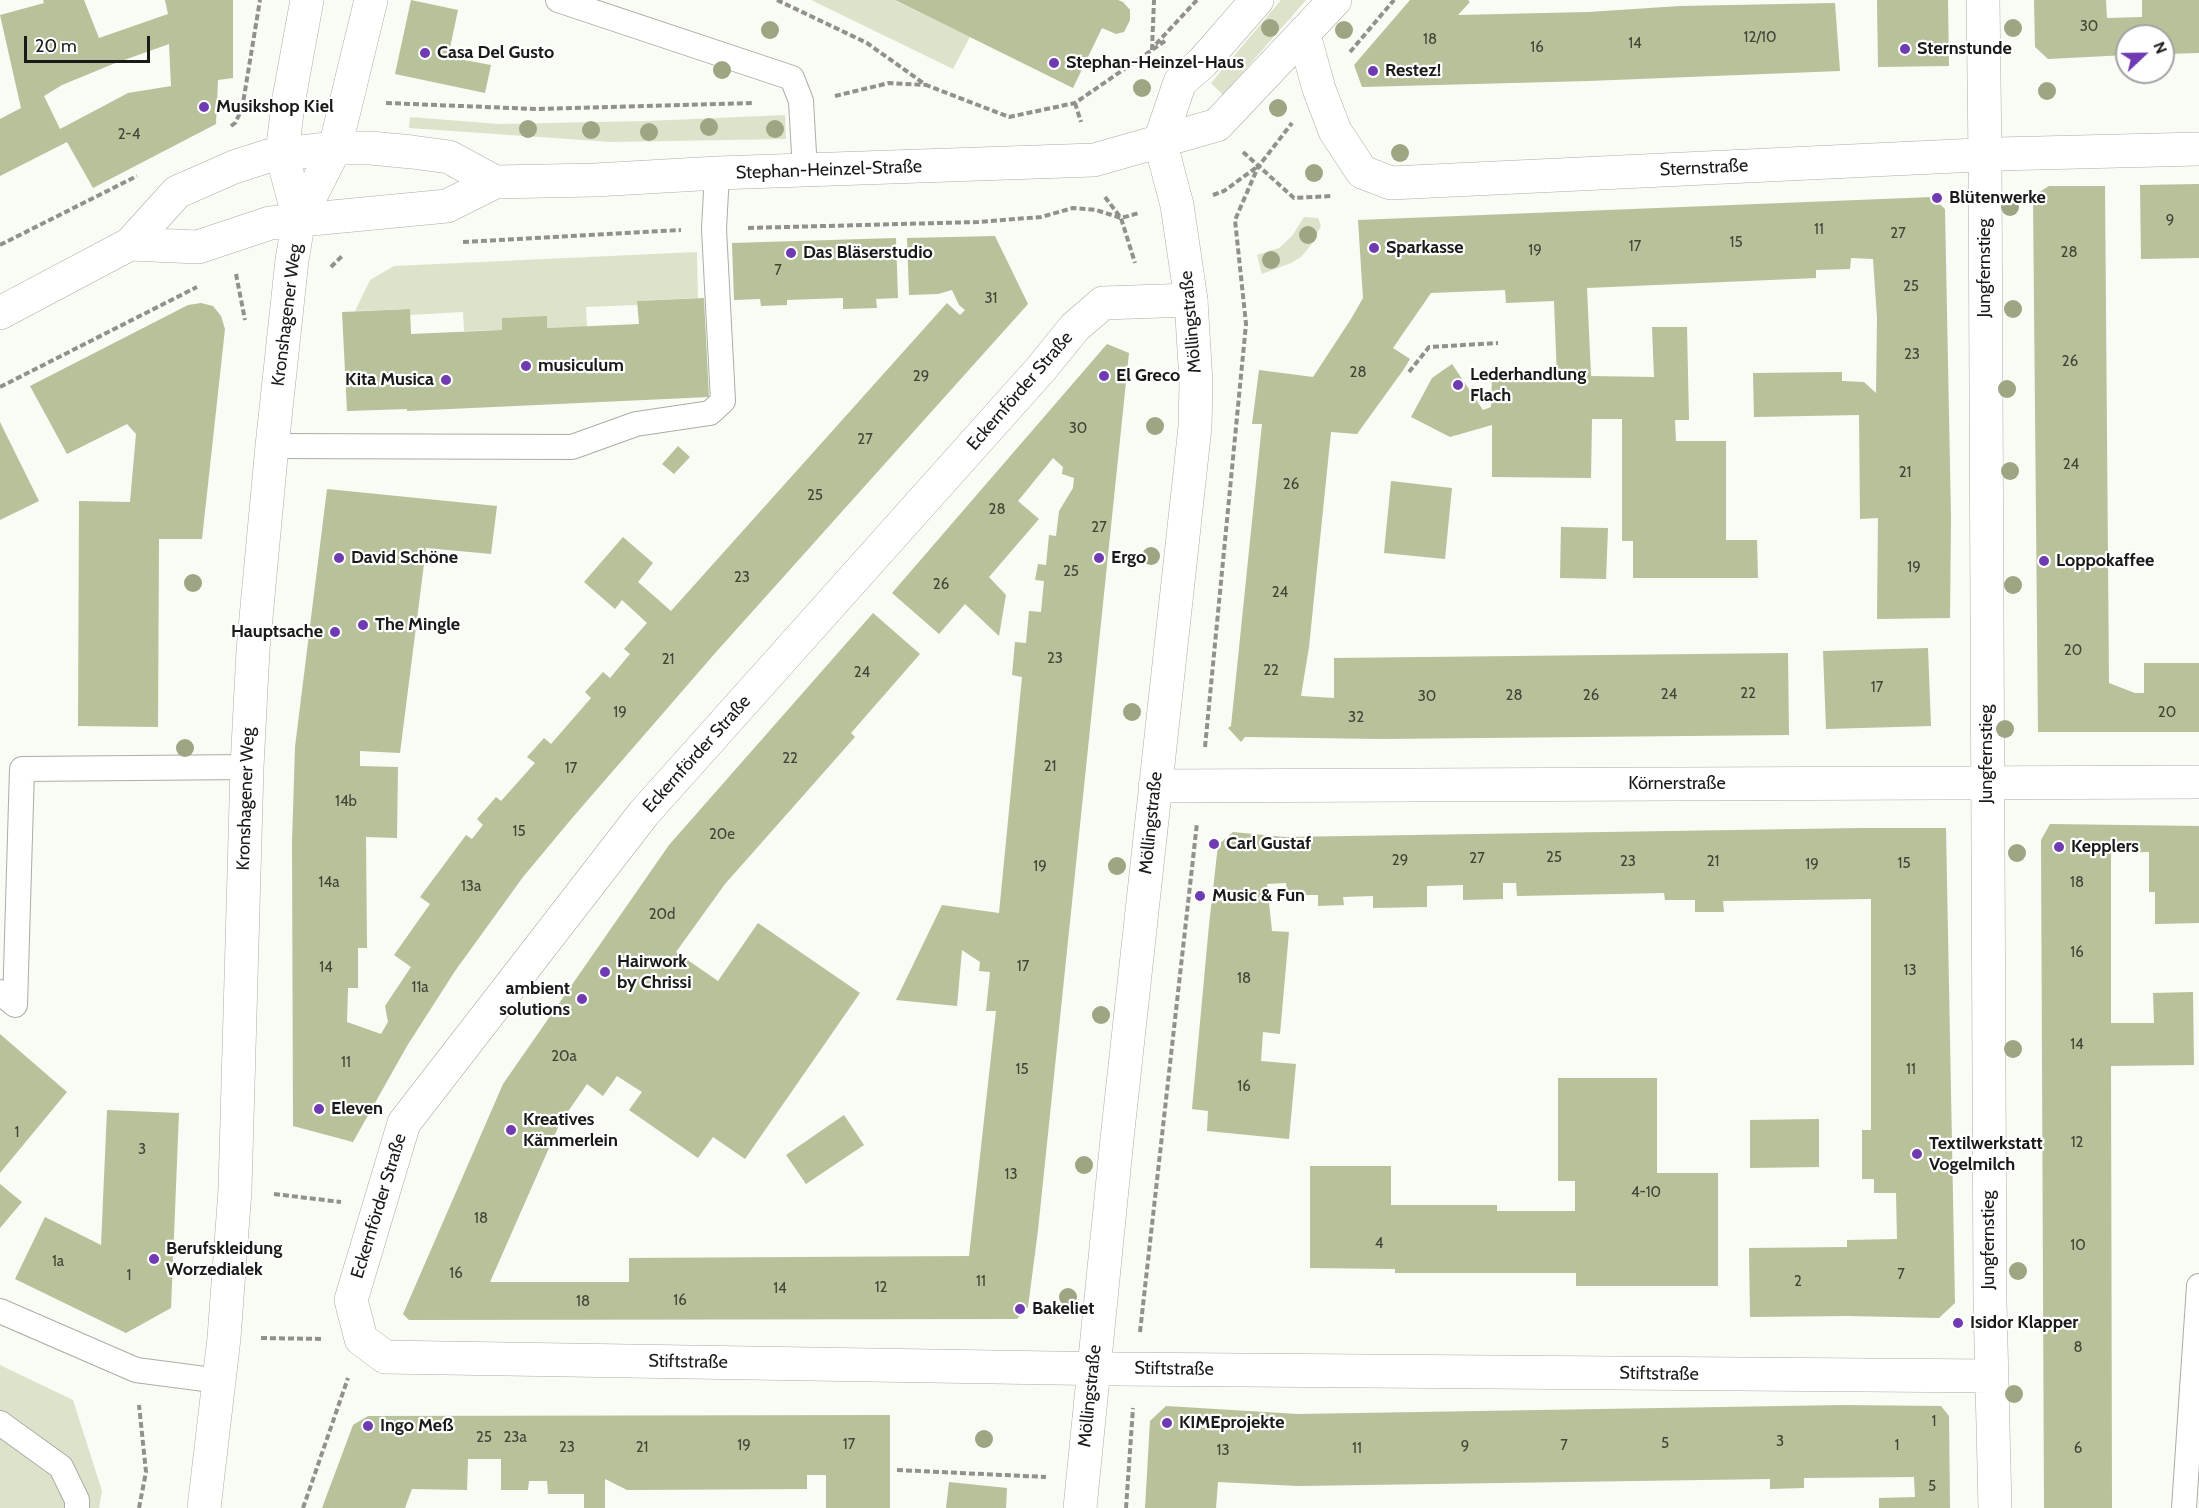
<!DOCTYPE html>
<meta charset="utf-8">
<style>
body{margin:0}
#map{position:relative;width:2199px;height:1508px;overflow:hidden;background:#f9fbf5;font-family:Cabin,sans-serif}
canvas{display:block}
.north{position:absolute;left:2115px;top:24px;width:60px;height:60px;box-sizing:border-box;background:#fff;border:2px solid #a3a3a3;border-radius:50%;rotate:68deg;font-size:16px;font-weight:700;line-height:24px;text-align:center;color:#1a1a18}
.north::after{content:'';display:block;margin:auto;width:21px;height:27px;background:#703bb2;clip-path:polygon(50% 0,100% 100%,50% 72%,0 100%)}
.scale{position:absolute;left:24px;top:36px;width:126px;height:27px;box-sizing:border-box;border:3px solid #1a1a18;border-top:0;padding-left:8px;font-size:18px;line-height:21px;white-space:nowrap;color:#1a1a18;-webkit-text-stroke:4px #fff;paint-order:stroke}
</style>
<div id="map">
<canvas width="2199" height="1508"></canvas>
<div class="north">N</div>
<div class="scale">20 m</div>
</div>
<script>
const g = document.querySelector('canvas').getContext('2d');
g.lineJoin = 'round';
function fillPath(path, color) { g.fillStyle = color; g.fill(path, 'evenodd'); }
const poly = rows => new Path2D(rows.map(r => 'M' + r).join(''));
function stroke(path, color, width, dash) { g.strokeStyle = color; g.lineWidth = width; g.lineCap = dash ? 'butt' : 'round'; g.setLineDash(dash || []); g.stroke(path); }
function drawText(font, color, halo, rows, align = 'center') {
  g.font = font + ' Cabin,sans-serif'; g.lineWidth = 4.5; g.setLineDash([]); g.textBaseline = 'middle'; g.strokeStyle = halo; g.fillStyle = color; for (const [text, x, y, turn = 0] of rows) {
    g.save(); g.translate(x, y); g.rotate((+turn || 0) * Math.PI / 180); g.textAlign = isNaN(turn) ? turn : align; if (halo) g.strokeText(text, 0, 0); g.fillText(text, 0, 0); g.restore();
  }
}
fillPath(poly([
 [811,0,894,0,970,37,953,69],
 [1281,0,1306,0,1223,95,1211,83],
 [785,115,786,139,611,142,409,128,410,117,499,124,647,121],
 [1304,217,1318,218,1321,226,1311,245,1301,257,1291,263,1262,274,1257,255,1279,248,1292,236],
 [697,252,698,298,637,301,637,305,586,307,587,327,547,328,547,317,502,318,502,330,464,331,463,312,410,315,409,309,355,311,370,280,394,266],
 [0,1365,73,1400,102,1491,99,1508,0,1508]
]), '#dde3cb');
fillPath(poly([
 [43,0,84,0,99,38,168,14,165,0,233,0,233,78,218,80,216,124,93,188,67,142,0,176,0,119,21,108,0,15,44,3],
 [169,44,171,86,128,93,60,129,44,96,62,85,113,64],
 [411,0,458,10,448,57,491,65,485,93,395,74],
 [895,0,1118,0,1123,2,1130,10,1130,20,1124,32,1116,34,1102,28,1073,88],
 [1410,0,1468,0,1470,2,1458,15,1588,12,1680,6,1835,3,1840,71,1588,81,1362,87,1354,65],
 [1877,0,1948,0,1949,66,1878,67],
 [2034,0,2106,0,2107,18,2142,17,2142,0,2199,0,2199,53,2163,54,2163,36,2127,36,2127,55,2048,59,2035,47],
 [2199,184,2199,258,2141,259,2140,185],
 [2049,186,2105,186,2109,683,2135,693,2144,693,2144,663,2199,663,2199,732,2038,732,2033,196],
 [1932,197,1945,209,1951,517,1950,618,1877,619,1878,518,1860,519,1859,415,1754,417,1753,373,1842,372,1842,381,1864,382,1876,393,1877,318,1873,259,1851,258,1850,269,1816,270,1816,278,1587,288,1591,376,1654,377,1652,327,1687,327,1689,420,1675,420,1676,441,1726,441,1726,540,1757,540,1758,578,1633,578,1633,541,1622,541,1622,419,1592,419,1591,478,1492,477,1492,425,1450,437,1411,417,1432,378,1452,364,1483,410,1491,407,1492,377,1557,378,1554,301,1506,303,1505,290,1431,293,1393,348,1410,359,1404,369,1357,434,1331,432,1309,647,1301,696,1334,698,1334,658,1788,653,1789,735,1380,739,1245,737,1241,742,1228,728,1231,726,1262,424,1252,424,1259,370,1313,377,1351,319,1363,298,1358,220],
 [995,236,1028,304,717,651,573,817,523,877,455,971,407,1046,353,1142,293,1126,292,842,295,747,327,489,497,506,491,554,426,548,400,753,360,751,360,766,398,767,397,838,366,837,367,948,358,948,358,988,348,988,347,1022,381,1034,388,1022,385,1006,411,967,394,955,430,904,420,897,466,835,472,839,483,825,477,819,496,797,501,801,535,763,527,757,544,738,551,744,591,698,585,692,603,672,610,678,630,654,624,649,647,623,622,600,615,609,584,582,623,537,653,563,638,582,671,611,947,303,960,315,965,310,959,305,952,290,938,294,909,295,907,238],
 [896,238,898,298,876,299,877,308,843,309,843,298,787,300,787,305,761,306,760,299,734,300,732,243],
 [704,298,709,397,407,411,407,409,347,411,342,312,410,309,411,334,502,330,502,318,547,316,547,328,639,324,637,301],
 [201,303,213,306,221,316,225,329,202,539,159,539,158,727,78,726,79,501,130,502,136,434,127,424,67,454,30,386,188,305],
 [1107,344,1129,353,1038,1230,1028,1307,1017,1319,409,1320,403,1314,503,1084,669,845,873,613,920,654,851,733,855,737,725,884,676,952,718,981,758,923,860,993,745,1159,713,1137,698,1158,629,1110,642,1092,617,1076,603,1096,587,1084,560,1123,490,1282,629,1282,629,1258,969,1256,996,1011,986,1011,990,972,979,971,980,962,962,950,957,1006,896,1000,942,905,999,913,1022,677,1012,675,1015,642,1026,643,1029,611,1041,612,1044,581,1035,580,1038,564,1046,565,1049,535,1056,536,1059,511,1073,488,1074,478,1062,474,1063,467,1053,458,1018,501,1039,519,989,577,1006,595,999,636,965,604,939,634,892,593],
 [0,422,39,501,0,520],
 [678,446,690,457,674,474,662,464],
 [1391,481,1452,488,1445,559,1384,553],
 [1561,527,1608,528,1606,579,1560,578],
 [1928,648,1931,726,1826,729,1823,651],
 [2050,824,2199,826,2199,923,2155,924,2155,892,2149,892,2149,852,2111,853,2111,1023,2154,1023,2153,993,2193,992,2194,1065,2111,1066,2112,1508,2044,1508,2041,840],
 [1862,828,1946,828,1955,1303,1939,1318,1848,1316,1750,1317,1749,1248,1847,1247,1847,1240,1897,1239,1896,1193,1874,1193,1874,1179,1862,1179,1862,1130,1871,1130,1871,899,1723,901,1724,912,1695,912,1695,900,1665,900,1664,893,1517,896,1516,883,1503,883,1503,899,1463,900,1463,885,1427,886,1427,907,1373,908,1373,896,1343,897,1344,905,1318,906,1318,895,1287,895,1286,883,1267,884,1272,931,1289,932,1280,1034,1263,1032,1261,1061,1296,1064,1289,1139,1207,1131,1208,1111,1192,1109,1209,925,1218,845,1233,832,1285,837],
 [0,1034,67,1092,0,1173],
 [1558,1078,1657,1078,1657,1173,1718,1173,1718,1286,1576,1286,1576,1273,1395,1273,1395,1269,1310,1268,1310,1166,1391,1166,1391,1205,1497,1205,1497,1211,1575,1211,1575,1181,1558,1181],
 [107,1110,179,1113,171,1308,126,1333,15,1279,45,1217,101,1245],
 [844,1115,864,1145,806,1184,786,1155],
 [1819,1119,1819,1167,1750,1168,1750,1120],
 [0,1184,22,1202,0,1228],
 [1843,1405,1941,1406,1949,1416,1950,1508,1879,1508,1879,1498,1915,1497,1914,1477,1804,1478,1804,1488,1770,1489,1770,1479,1298,1486,1218,1482,1216,1508,1145,1508,1150,1421,1166,1406,1298,1414],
 [890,1415,890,1508,826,1508,826,1475,807,1475,807,1489,627,1490,605,1479,605,1508,584,1508,584,1494,548,1494,547,1481,529,1481,528,1490,501,1490,501,1459,468,1459,467,1490,412,1489,405,1508,322,1508,353,1425,368,1416],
 [949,1482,1007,1488,1006,1508,946,1508]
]), '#b7c19a');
const lane = poly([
 [558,0,792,78,801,101,805,171],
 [272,446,572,447,636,424,710,413,723,401,714,229,717,173],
 [0,992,15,1005,22,769,247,767],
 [0,1311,136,1370,220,1381],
 [0,1423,61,1467,77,1500,77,1508],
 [2184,1508,2199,1286]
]);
const street = poly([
 [1983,0,1985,155,1990,1302,1995,1508],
 [1304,35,1319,89,1335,131,1362,172,1391,183,1998,154,2199,149],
 [1191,300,1103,303,1075,327,1040,370,644,813,404,1123,351,1300,361,1339,385,1357,1115,1369,1992,1376],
 [1155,786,2199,782]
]);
const secondary = poly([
 [1160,141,1180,82,1202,63,1257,0],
 [299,219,282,154,288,104,307,0],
 [130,244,198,247,270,223,447,206,495,182,595,180,717,173,1094,160,1217,125,1335,0],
 [0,313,130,244,177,192,234,167,268,156,335,148,370,148,412,152,449,157,495,182],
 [204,1508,224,1338,235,1190,247,767,253,650,272,446,292,260,299,219,335,148,371,0],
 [1080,1508,1117,1139,1195,427,1196,382,1191,300,1177,205,1160,141]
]);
stroke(lane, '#abada7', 26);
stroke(street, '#abada7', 34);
stroke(secondary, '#abada7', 34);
stroke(poly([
 [777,0,867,43,926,85,1009,117,1075,103,1165,41],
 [1156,44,1197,0],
 [1152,50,1154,0],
 [1350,52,1394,0],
 [835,96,889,83,926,85],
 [386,103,536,109,753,103],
 [1075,103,1081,122],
 [242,109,260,0],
 [231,126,235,123,242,109,249,108],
 [1243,152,1294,198,1332,196],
 [1213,195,1224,191,1257,167],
 [1105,197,1121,218,1135,263],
 [748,228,978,222,1041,217,1073,208,1096,210,1121,218,1139,213],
 [463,242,681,230],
 [0,245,137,176],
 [331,267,342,256],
 [236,274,245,320],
 [1409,372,1429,347,1498,343],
 [0,387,197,287],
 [1205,747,1246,324,1235,220,1258,167,1292,123],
 [274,1194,341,1202],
 [1140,1332,1197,823],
 [261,1338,323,1339],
 [897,1470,1046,1477],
 [139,1508,146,1472,139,1405],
 [303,1508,348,1378],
 [1126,1508,1133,1408]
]), '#90918d', 4, [6, 3]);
stroke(lane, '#fff', 24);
stroke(street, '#fff', 33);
stroke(secondary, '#fff', 33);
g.fillStyle = '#9ea582';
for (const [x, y] of [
 [1270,28],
 [2013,28],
 [770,30],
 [1344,30],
 [722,70],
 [1142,88],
 [2047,91],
 [1278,108],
 [709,127],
 [528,129],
 [775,129],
 [591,130],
 [649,132],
 [1400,153],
 [1314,173],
 [2010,207],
 [1308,235],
 [1271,260],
 [2013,309],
 [2007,389],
 [1155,426],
 [2010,471],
 [1151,556],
 [193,583],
 [2013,585],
 [1132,712],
 [2005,729],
 [185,748],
 [2017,853],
 [1117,866],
 [1101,1015],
 [2013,1049],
 [1084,1165],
 [2018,1271],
 [1068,1297],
 [2014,1394],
 [984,1439]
]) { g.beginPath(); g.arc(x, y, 9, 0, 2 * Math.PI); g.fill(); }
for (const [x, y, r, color] of [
 [1905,49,6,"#703bb2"],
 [425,53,6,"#703bb2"],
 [1054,63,6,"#703bb2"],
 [1373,71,6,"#703bb2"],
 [204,107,6,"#703bb2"],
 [1937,198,6,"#703bb2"],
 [1374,248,6,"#703bb2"],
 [791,253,6,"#703bb2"],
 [526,366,6,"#703bb2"],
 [1104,376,6,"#703bb2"],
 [446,380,6,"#703bb2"],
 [1458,385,6,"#703bb2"],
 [339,558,6,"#703bb2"],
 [1099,558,6,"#703bb2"],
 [2044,561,6,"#703bb2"],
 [363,625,6,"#703bb2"],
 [335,632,6,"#703bb2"],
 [1214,844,6,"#703bb2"],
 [2059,847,6,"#703bb2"],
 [1200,896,6,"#703bb2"],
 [605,972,6,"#703bb2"],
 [582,999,6,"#703bb2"],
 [319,1109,6,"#703bb2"],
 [511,1130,6,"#703bb2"],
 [1917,1154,6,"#703bb2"],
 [154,1259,6,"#703bb2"],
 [1020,1309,6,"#703bb2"],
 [1958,1323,6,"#703bb2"],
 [1167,1423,6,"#703bb2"],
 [368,1426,6,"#703bb2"]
]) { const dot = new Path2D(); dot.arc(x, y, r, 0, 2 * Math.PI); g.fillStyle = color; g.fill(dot); stroke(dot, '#fff', 2); }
drawText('15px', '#414438', null, [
 ["30",2089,27],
 ["12/10",1760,38],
 ["18",1430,40],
 ["14",1635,44],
 ["16",1537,48],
 ["2-4",129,135],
 ["9",2170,221],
 ["11",1819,230],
 ["27",1898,234],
 ["15",1736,243],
 ["17",1635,247],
 ["19",1535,251],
 ["28",2069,253],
 ["7",778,271],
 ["25",1911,287],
 ["31",991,299],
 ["23",1912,355],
 ["26",2070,362],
 ["28",1358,373],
 ["29",921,377],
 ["30",1078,429],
 ["27",865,440],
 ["24",2071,465],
 ["21",1905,473],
 ["26",1291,485],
 ["25",815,496],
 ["28",997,510],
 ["27",1099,528],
 ["19",1914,568],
 ["25",1071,572],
 ["23",742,578],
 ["26",941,585],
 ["24",1280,593],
 ["20",2073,651],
 ["23",1055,659],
 ["21",668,660],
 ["22",1271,671],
 ["24",862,673],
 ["17",1877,688],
 ["22",1748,694],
 ["24",1669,695],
 ["28",1514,696],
 ["26",1591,696],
 ["30",1427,697],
 ["19",620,713],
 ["20",2167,713],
 ["32",1356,718],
 ["22",790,759],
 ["21",1050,767],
 ["17",571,769],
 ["14b",346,802],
 ["15",519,832],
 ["20e",722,835],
 ["25",1554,858],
 ["27",1477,859],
 ["29",1400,861],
 ["23",1628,862],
 ["21",1713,862],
 ["15",1904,864],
 ["19",1812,865],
 ["19",1040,867],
 ["14a",329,883],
 ["18",2077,883],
 ["13a",471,887],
 ["20d",662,915],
 ["16",2077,953],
 ["17",1023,967],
 ["14",326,968],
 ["13",1910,971],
 ["18",1244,979],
 ["11a",420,988],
 ["14",2077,1045],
 ["20a",564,1057],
 ["11",346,1063],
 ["15",1022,1070],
 ["11",1911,1070],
 ["16",1244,1087],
 ["1",17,1133],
 ["12",2077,1143],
 ["3",142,1150],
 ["13",1011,1175],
 ["4-10",1646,1193],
 ["18",481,1219],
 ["4",1379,1244],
 ["10",2078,1246],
 ["1a",58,1262],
 ["16",456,1274],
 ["7",1901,1275],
 ["1",129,1276],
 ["11",981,1282],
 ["2",1798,1282],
 ["12",881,1288],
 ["14",780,1289],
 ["16",680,1301],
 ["18",583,1302],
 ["8",2078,1348],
 ["1",1934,1422],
 ["25",484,1438],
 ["23a",515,1438],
 ["3",1780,1442],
 ["5",1665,1444],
 ["17",849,1445],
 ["19",744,1446],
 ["7",1564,1446],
 ["1",1897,1446],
 ["9",1465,1447],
 ["23",567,1448],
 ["21",642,1448],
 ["11",1357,1449],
 ["6",2078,1449],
 ["13",1223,1451],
 ["5",1932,1487]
]);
drawText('bold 18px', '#1a1a18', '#fff', [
 ["Sternstunde",1917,49],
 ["Casa Del Gusto",437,53],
 ["Stephan-Heinzel-Haus",1066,63],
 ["Restez!",1385,71],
 ["Musikshop Kiel",216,107],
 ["Blütenwerke",1949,198],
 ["Sparkasse",1386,248],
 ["Das Bläserstudio",803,253],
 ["musiculum",538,366],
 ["Lederhandlung",1470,375],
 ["Flach",1470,396],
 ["El Greco",1116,376],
 ["Kita Musica",434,380,"right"],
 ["David Schöne",351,558],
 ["Ergo",1111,558],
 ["Loppokaffee",2056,561],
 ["The Mingle",375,625],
 ["Hauptsache",323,632,"right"],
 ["Carl Gustaf",1226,844],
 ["Kepplers",2071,847],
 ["Music & Fun",1212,896],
 ["Hairwork",617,962],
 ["by Chrissi",617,983],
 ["ambient",570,989,"right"],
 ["solutions",570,1010,"right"],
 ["Eleven",331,1109],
 ["Kreatives",523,1120],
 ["Kämmerlein",523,1141],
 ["Textilwerkstatt",1929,1144],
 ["Vogelmilch",1929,1165],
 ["Berufskleidung",166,1249],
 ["Worzedialek",166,1270],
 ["Bakeliet",1032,1309],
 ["Isidor Klapper",1970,1323],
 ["KIMEprojekte",1179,1423],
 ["Ingo Meß",380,1426]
], 'left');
drawText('18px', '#1a1a18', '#fff', [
 ["Sternstraße",1704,168,-3],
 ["Stephan-Heinzel-Straße",829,170,-2],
 ["Jungfernstieg",1985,268,-90],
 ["Kronshagener Weg",287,315,-83],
 ["Möllingstraße",1191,322,-95],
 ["Eckernförder Straße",1020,391,-49],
 ["Eckernförder Straße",697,754,-48],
 ["Jungfernstieg",1987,754,-90],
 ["Körnerstraße",1677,784],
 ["Kronshagener Weg",246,799,-88],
 ["Möllingstraße",1151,823,-84],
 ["Eckernförder Straße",379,1206,-73],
 ["Jungfernstieg",1989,1240,-90],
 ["Stiftstraße",688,1362,1],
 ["Stiftstraße",1174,1369,1],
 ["Stiftstraße",1659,1374,1],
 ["Möllingstraße",1090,1396,-84]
]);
</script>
